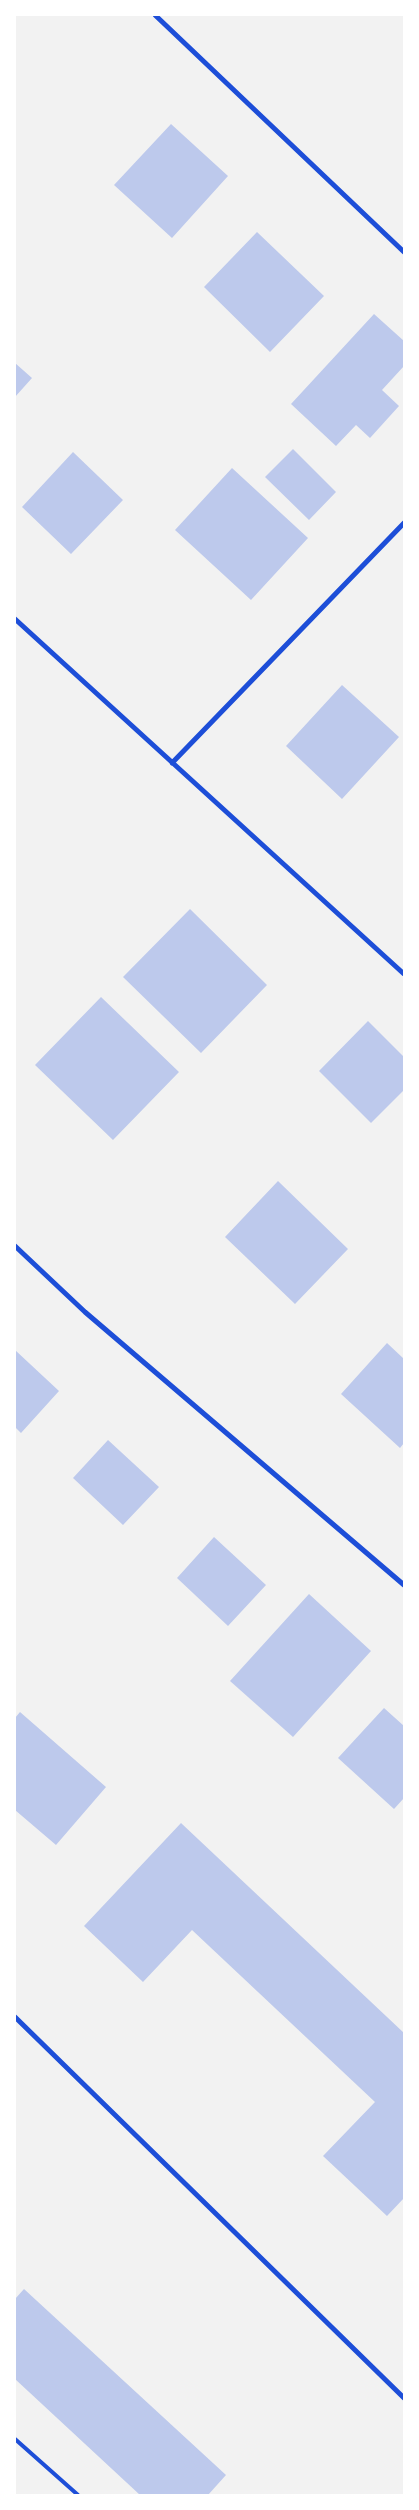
<!DOCTYPE html>
<style>
body{margin:0}
#map{position:relative;width:419px;height:2510px;overflow:hidden;background:#f2f2f2;font-family:Raleway,sans-serif}
canvas{display:block}
.frame{position:absolute;inset:0;border:16px solid #fff;pointer-events:none}
</style>
<div id="map">
<canvas width="419" height="2510"></canvas>
<div class="frame"></div>
</div>
<script>
const g = document.querySelector('canvas').getContext('2d');
g.lineJoin = 'round';
function fillPath(path, color) { g.fillStyle = color; g.fill(path, 'evenodd'); }
const poly = rows => new Path2D(rows.map(r => 'M' + r).join(''));
function stroke(path, color, width, dash) { g.strokeStyle = color; g.lineWidth = width; g.lineCap = dash ? 'butt' : 'round'; g.setLineDash(dash || []); g.stroke(path); }
fillPath(poly([
 [171,124,228,176,172,238,114,185],
 [257,232,324,296,270,352,204,287],
 [374,314,404,341,404,366,382,390,399,406,370,438,356,425,336,446,291,404],
 [15,363,32,378,15,397],
 [293,449,336,492,309,520,265,477],
 [73,452,123,500,71,554,22,507],
 [232,468,308,538,251,600,175,530],
 [342,685,399,737,342,799,286,746],
 [190,909,267,985,201,1053,123,977],
 [101,997,179,1072,113,1140,35,1065],
 [368,1021,404,1057,404,1090,371,1123,319,1071],
 [278,1181,348,1249,295,1304,225,1237],
 [387,1343,404,1359,404,1443,400,1448,341,1394],
 [15,1350,59,1391,21,1433,15,1427],
 [108,1440,159,1487,123,1525,73,1478],
 [214,1537,266,1585,228,1626,177,1578],
 [309,1594,371,1651,293,1737,230,1681],
 [384,1708,404,1726,404,1798,394,1809,338,1758],
 [20,1712,106,1787,56,1845,15,1810,15,1718],
 [181,1823,404,2033,404,2198,387,2216,323,2156,375,2102,192,1930,143,1982,84,1926],
 [24,2289,226,2475,208,2495,140,2495,15,2379,15,2299]
]), '#bdc9ec');
stroke(poly([
 [15,2439,78,2495]
]), '#1d4ed8', 4);
stroke(poly([
 [155,15,404,252],
 [15,619,404,974],
 [172,763,404,523],
 [15,1246,85,1312,404,1585],
 [15,2017,404,2398]
]), '#1d4ed8', 5);
</script>
